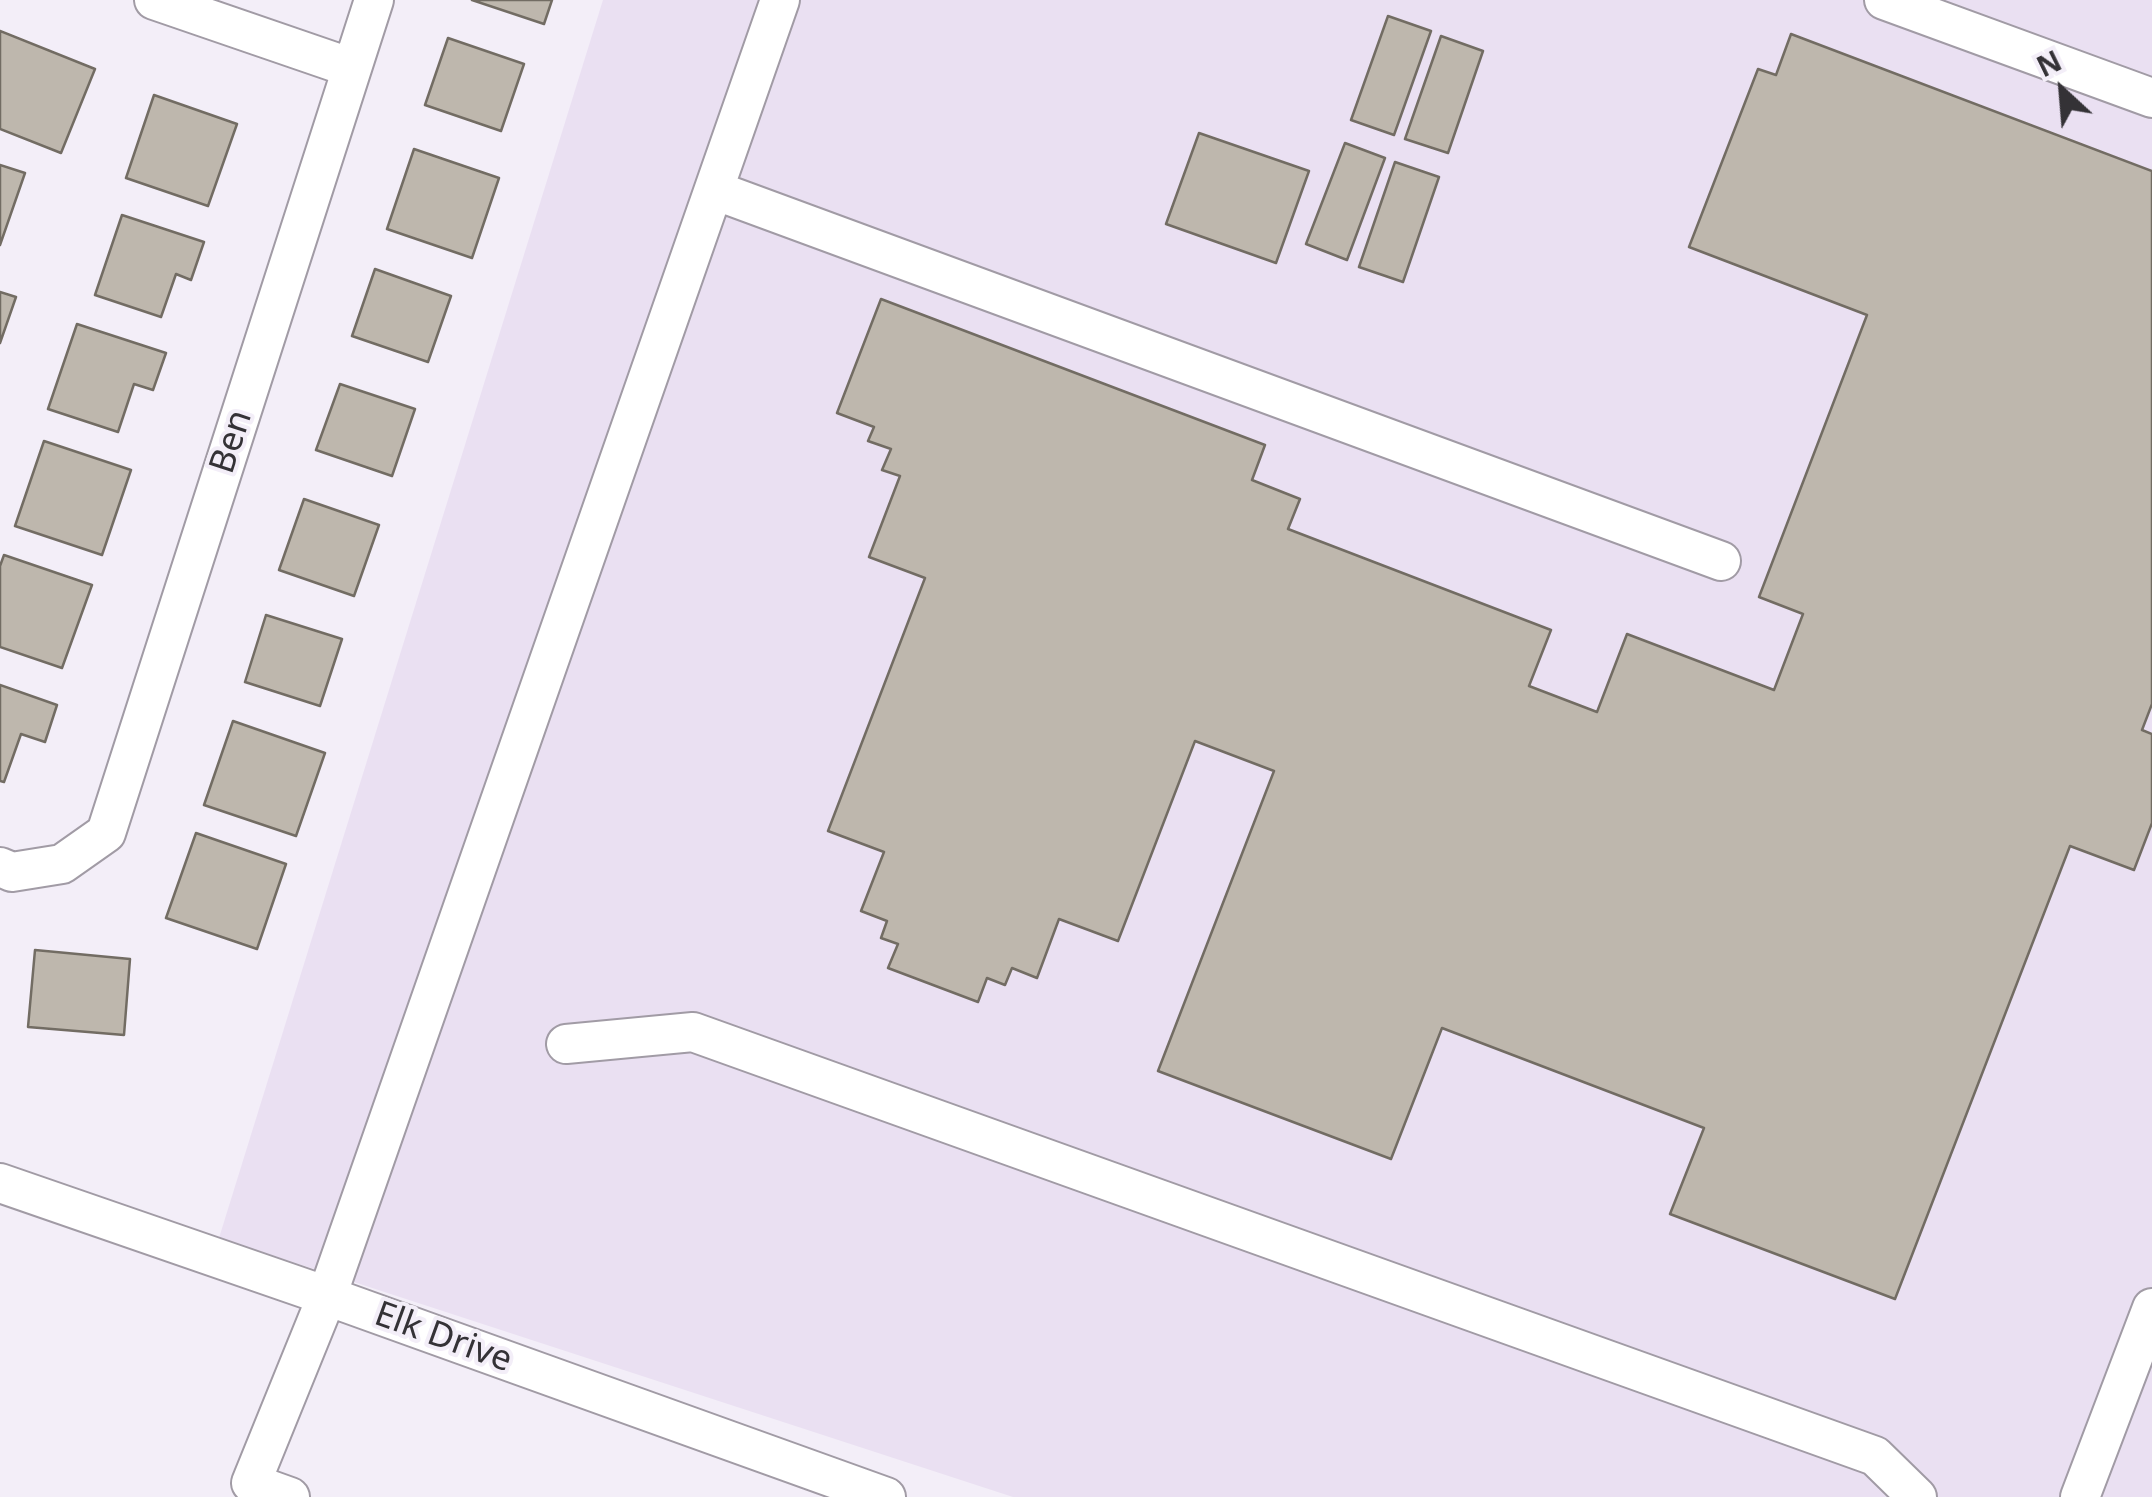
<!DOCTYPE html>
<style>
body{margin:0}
#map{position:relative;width:2152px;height:1497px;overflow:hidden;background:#f3eef8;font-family:"Noto Sans",sans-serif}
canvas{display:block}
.north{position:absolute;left:2012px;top:40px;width:100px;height:100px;-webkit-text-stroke:8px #f3eef8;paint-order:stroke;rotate:334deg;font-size:28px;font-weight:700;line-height:40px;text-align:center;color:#343236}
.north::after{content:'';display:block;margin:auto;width:35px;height:45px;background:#343236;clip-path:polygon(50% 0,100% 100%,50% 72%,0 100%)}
</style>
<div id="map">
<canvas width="2152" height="1497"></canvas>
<div class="north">N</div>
</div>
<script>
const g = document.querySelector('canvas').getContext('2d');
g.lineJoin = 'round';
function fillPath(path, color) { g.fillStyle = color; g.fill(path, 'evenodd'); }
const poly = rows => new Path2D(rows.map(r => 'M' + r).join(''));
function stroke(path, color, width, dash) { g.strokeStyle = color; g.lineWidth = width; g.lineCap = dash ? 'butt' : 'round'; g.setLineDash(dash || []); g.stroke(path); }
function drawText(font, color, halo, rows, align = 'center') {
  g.font = font + ' "Noto Sans",sans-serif'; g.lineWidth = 8; g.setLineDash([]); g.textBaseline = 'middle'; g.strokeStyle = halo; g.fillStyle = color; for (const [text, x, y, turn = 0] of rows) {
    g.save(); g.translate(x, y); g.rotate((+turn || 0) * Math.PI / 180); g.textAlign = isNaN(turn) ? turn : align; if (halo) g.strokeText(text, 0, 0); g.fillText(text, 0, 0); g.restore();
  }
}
fillPath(poly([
 [603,0,2152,0,2152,1497,1013,1497,219,1238]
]), '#eae0f2');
const building = poly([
 [472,0,552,0,544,24,472,0],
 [1388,16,1431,31,1394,135,1351,120,1388,16],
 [0,31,95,69,61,153,0,129,0,31],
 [1791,34,2152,171,2152,704,2142,730,2152,734,2152,823,2134,870,2070,846,1895,1299,1670,1214,1704,1128,1442,1028,1391,1159,1158,1071,1274,771,1195,741,1118,941,1059,919,1037,978,1012,968,1005,985,987,978,978,1002,888,968,898,944,881,938,887,921,861,911,884,852,828,831,925,578,869,557,900,476,882,470,891,449,868,441,874,427,837,413,881,299,1265,445,1252,480,1300,499,1288,529,1551,630,1529,686,1597,712,1627,634,1774,690,1803,614,1759,597,1867,315,1689,247,1758,69,1776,75,1791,34],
 [1441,36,1483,51,1448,153,1405,139,1441,36],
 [448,38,524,64,501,131,425,105,448,38],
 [154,95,237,124,208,206,126,178,154,95],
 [1199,133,1309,171,1276,263,1166,224,1199,133],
 [1345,143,1385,158,1347,260,1306,244,1345,143],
 [414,149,499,178,472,258,387,229,414,149],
 [1395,162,1439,177,1403,282,1359,267,1395,162],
 [0,165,25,173,0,245,0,165],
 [122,215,204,242,191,280,176,274,161,317,95,295,122,215],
 [375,269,451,296,428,362,352,336,375,269],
 [0,292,16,297,0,343,0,292],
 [77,324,166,353,153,390,134,384,118,432,48,409,77,324],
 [340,384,415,409,392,476,316,450,340,384],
 [44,441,131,470,102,555,15,526,44,441],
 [304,499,379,525,354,596,279,570,304,499],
 [4,555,92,585,62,668,0,647,0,566,4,555],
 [266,615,342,639,320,706,245,682,266,615],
 [0,685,57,705,45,742,21,734,4,782,0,781,0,685],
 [233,721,325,753,296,836,204,805,233,721],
 [196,833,286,864,257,949,166,918,196,833],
 [35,950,130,959,124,1035,28,1027,35,950]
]);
fillPath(building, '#beb7ad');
stroke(building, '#726c63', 2.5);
const minor = poly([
 [154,0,352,68],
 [1884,0,2152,98],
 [714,190,1721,561],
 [0,867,12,872,62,864,106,833,374,0],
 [566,1044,693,1032,1875,1456,1917,1497],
 [0,1183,327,1296,886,1497],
 [290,1497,251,1483,327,1296,780,0],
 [2080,1497,2152,1308]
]);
stroke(minor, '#a19ba5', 42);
stroke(minor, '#fff', 38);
drawText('35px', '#343236', '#f3eef8', [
 ["Ben",232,442,-72],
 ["Elk Drive",443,1338,20]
]);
</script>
